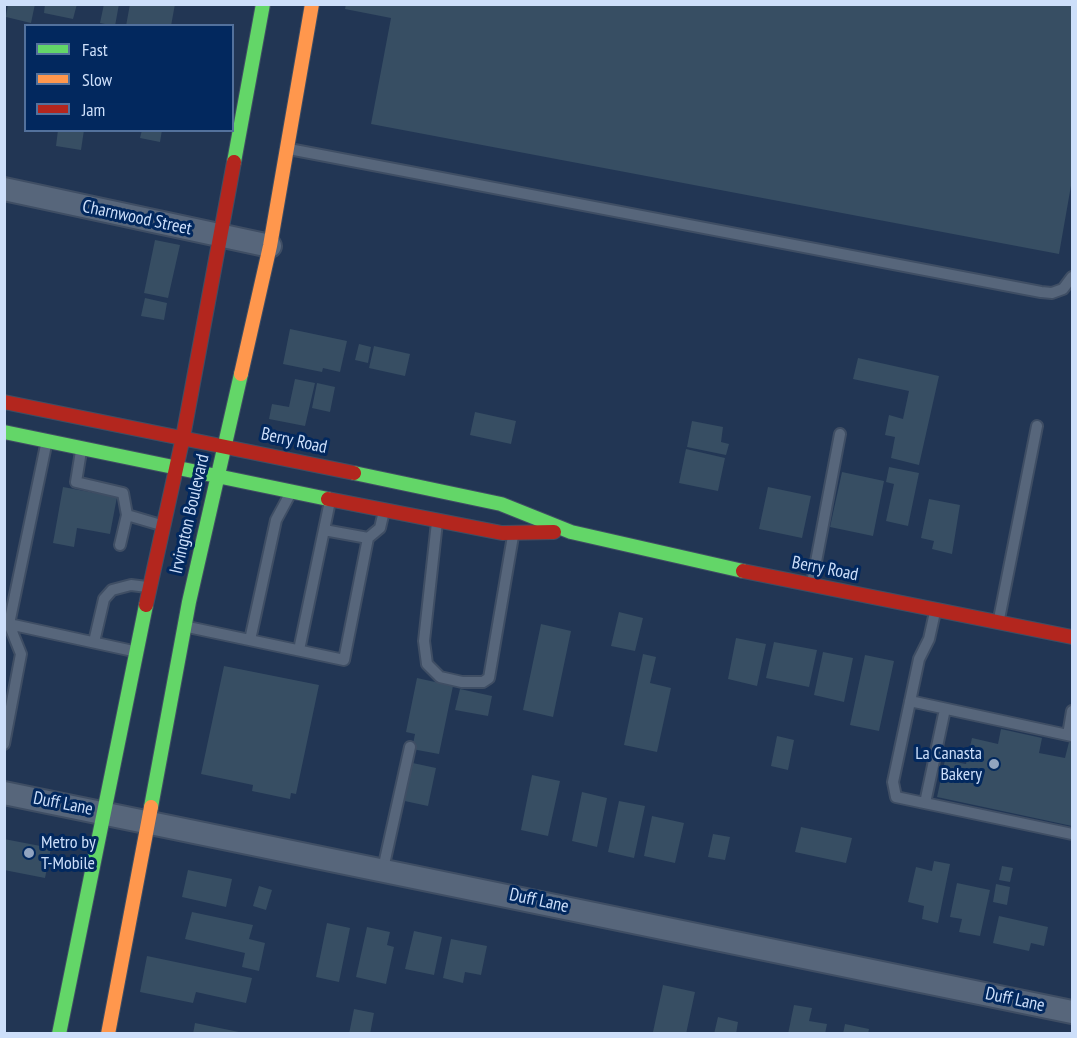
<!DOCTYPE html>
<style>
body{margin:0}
#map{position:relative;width:1077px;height:1038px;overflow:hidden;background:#223654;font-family:"PT Sans Narrow",sans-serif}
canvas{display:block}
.frame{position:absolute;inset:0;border:6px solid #cddffa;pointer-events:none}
.legend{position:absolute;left:24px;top:24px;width:210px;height:108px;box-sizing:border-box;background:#02285e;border:2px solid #53719c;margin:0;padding:8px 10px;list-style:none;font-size:18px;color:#cddffa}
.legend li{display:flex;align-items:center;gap:12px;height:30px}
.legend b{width:30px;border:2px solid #53719c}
</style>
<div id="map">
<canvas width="1077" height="1038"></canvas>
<div class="frame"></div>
<ul class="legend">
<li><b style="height:8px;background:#63d668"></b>Fast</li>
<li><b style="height:8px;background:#ff974d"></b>Slow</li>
<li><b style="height:8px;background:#b3261e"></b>Jam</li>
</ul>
</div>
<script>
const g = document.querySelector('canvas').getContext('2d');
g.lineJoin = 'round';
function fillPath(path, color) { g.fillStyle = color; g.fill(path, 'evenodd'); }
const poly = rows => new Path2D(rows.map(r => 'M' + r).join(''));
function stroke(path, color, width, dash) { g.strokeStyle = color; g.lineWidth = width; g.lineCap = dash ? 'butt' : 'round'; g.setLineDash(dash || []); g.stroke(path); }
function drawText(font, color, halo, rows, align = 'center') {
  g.font = font + ' "PT Sans Narrow",sans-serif'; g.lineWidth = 6; g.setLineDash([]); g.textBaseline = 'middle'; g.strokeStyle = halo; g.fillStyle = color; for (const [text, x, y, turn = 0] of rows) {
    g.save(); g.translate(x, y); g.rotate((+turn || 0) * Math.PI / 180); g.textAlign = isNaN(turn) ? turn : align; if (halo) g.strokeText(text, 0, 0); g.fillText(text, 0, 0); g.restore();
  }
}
fillPath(poly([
 [8,4,35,4,31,23,6,17],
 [45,4,77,4,73,19,44,13],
 [104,4,119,4,115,26,100,23],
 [130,4,175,4,171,26,126,26],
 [346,4,1072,4,1072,180,1059,254,371,124,391,18,345,9],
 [58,130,84,130,81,150,56,146],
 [142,130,162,130,160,142,140,138],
 [155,240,180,245,168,298,144,293],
 [145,298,167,303,164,320,141,316],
 [290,329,347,341,340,372,323,368,322,372,283,364],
 [359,344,371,347,368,363,355,360],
 [374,346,410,354,405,376,369,368],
 [858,358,939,376,919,465,891,458,895,437,885,435,889,415,903,419,909,391,853,379],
 [295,379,315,383,305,426,269,419,272,404,289,407],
 [317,383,335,387,330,412,312,408],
 [475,412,516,421,511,444,470,435],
 [692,421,723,427,721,442,729,444,726,455,687,447],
 [686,449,725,458,718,491,679,483],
 [889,467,919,473,908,526,886,521,894,484,886,482],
 [842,472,884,481,873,536,830,527],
 [63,487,117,497,110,534,77,528,74,547,53,543],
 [768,487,811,496,802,538,759,529],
 [929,499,960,505,952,554,932,549,934,541,921,538],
 [619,612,643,618,635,651,611,646],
 [541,624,571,631,553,717,523,710],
 [736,638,766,644,757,686,728,679],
 [774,642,817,650,809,687,766,678],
 [823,652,853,658,844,702,814,695],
 [643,654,656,657,650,683,671,688,657,752,624,745],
 [865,655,894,661,879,731,850,725],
 [224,666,319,685,296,794,291,793,290,799,252,791,253,785,201,774],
 [417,678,453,686,439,754,412,749,415,734,406,732],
 [460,689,492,696,488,716,455,710],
 [1001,729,1042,738,1039,753,1065,758,1069,742,1072,743,1072,826,937,797,945,760,966,764,972,738,998,744],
 [777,736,794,740,788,770,771,766],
 [408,762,436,768,428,806,400,800],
 [532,775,560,781,548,836,521,830],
 [582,792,607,798,597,847,572,841],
 [619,801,645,806,634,858,608,852],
 [652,816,684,823,675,863,644,856],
 [801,827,852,838,846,863,795,852],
 [713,834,730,837,725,860,708,857],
 [4,839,51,848,45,878,4,870],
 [934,861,950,864,938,923,922,919,924,906,908,902,916,867,932,871],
 [1002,866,1013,868,1010,882,999,880],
 [188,870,232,879,226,907,182,897],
 [957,883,990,890,980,936,959,932,962,919,950,917],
 [996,884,1010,887,1007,905,993,902],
 [259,886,272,890,266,910,253,906],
 [192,912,253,925,249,939,265,943,259,971,242,967,245,953,185,939],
 [999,916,1048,927,1044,946,1031,943,1029,951,993,943],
 [327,923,350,928,339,982,316,977],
 [367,927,390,932,387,945,394,947,386,984,356,977],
 [414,931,442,937,434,975,405,969],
 [451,939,487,946,481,975,465,972,463,983,443,978],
 [147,956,252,978,246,1003,196,992,193,1003,140,992],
 [663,985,695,992,686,1034,653,1032],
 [794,1005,812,1008,809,1021,827,1024,825,1034,788,1034],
 [354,1009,374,1013,370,1034,349,1034],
 [718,1017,738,1022,736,1034,714,1034],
 [195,1023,239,1032,239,1034,193,1034],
 [845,1024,869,1029,868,1034,843,1034]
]), '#374e63');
const lane = poly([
 [289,149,1041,292,1052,293,1063,289,1072,277],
 [81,451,76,482,123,493,127,515,161,525],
 [437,522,424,641,427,664,440,677,462,682,483,682,489,678,513,536],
 [324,530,368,538,380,528,384,511],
 [120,545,127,515],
 [812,583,840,434],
 [935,612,929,639,919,659,893,782,896,797,1072,834],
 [999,619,1037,426],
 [9,624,133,651],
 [188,627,344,660,368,538],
 [250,640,276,520,289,496],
 [94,642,104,599,112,590,131,585,147,587],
 [299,650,330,501],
 [910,701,1072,736],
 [1068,735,1072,711],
 [4,744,21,654,9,624,46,445],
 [925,803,945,709],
 [383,869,410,747]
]);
const street = poly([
 [4,189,270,246],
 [4,793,1072,1012]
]);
const fast = poly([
 [234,162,263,4],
 [4,432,328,499],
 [354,473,501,504,571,532,743,571],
 [151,807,189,602,241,374],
 [59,1034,146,605]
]);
const slow = poly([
 [241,374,270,246,312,4],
 [108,1034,151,807]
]);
const jam = poly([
 [4,402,354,473],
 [328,499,502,533,554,532],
 [743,571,1072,637],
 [146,605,183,437,234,162]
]);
stroke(lane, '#3f4e64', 14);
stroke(street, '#3f4e64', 26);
stroke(fast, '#3f4e64', 16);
stroke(slow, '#3f4e64', 16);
stroke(jam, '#3f4e64', 16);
stroke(lane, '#57667b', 10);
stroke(street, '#57667b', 22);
stroke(fast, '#63d668', 14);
stroke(slow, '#ff974d', 14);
stroke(jam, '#b3261e', 14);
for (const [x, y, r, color] of [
 [994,764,6,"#91a4c0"],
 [29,853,6,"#91a4c0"]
]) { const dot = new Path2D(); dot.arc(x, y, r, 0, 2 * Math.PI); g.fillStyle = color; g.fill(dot); stroke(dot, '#02285e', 2); }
drawText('18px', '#cddffa', '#02285e', [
 ["Charnwood Street",137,218,12],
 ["Berry Road",294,441,12],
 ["Irvington Boulevard",190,514,-77],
 ["Berry Road",825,569,11],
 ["Duff Lane",63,804,11],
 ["Duff Lane",539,901,12],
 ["Duff Lane",1015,1000,12]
]);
drawText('18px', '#cddffa', '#02285e', [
 ["La Canasta",982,754],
 ["Bakery",982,775],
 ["Metro by",41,843,"left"],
 ["T-Mobile",41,864,"left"]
], 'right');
</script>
